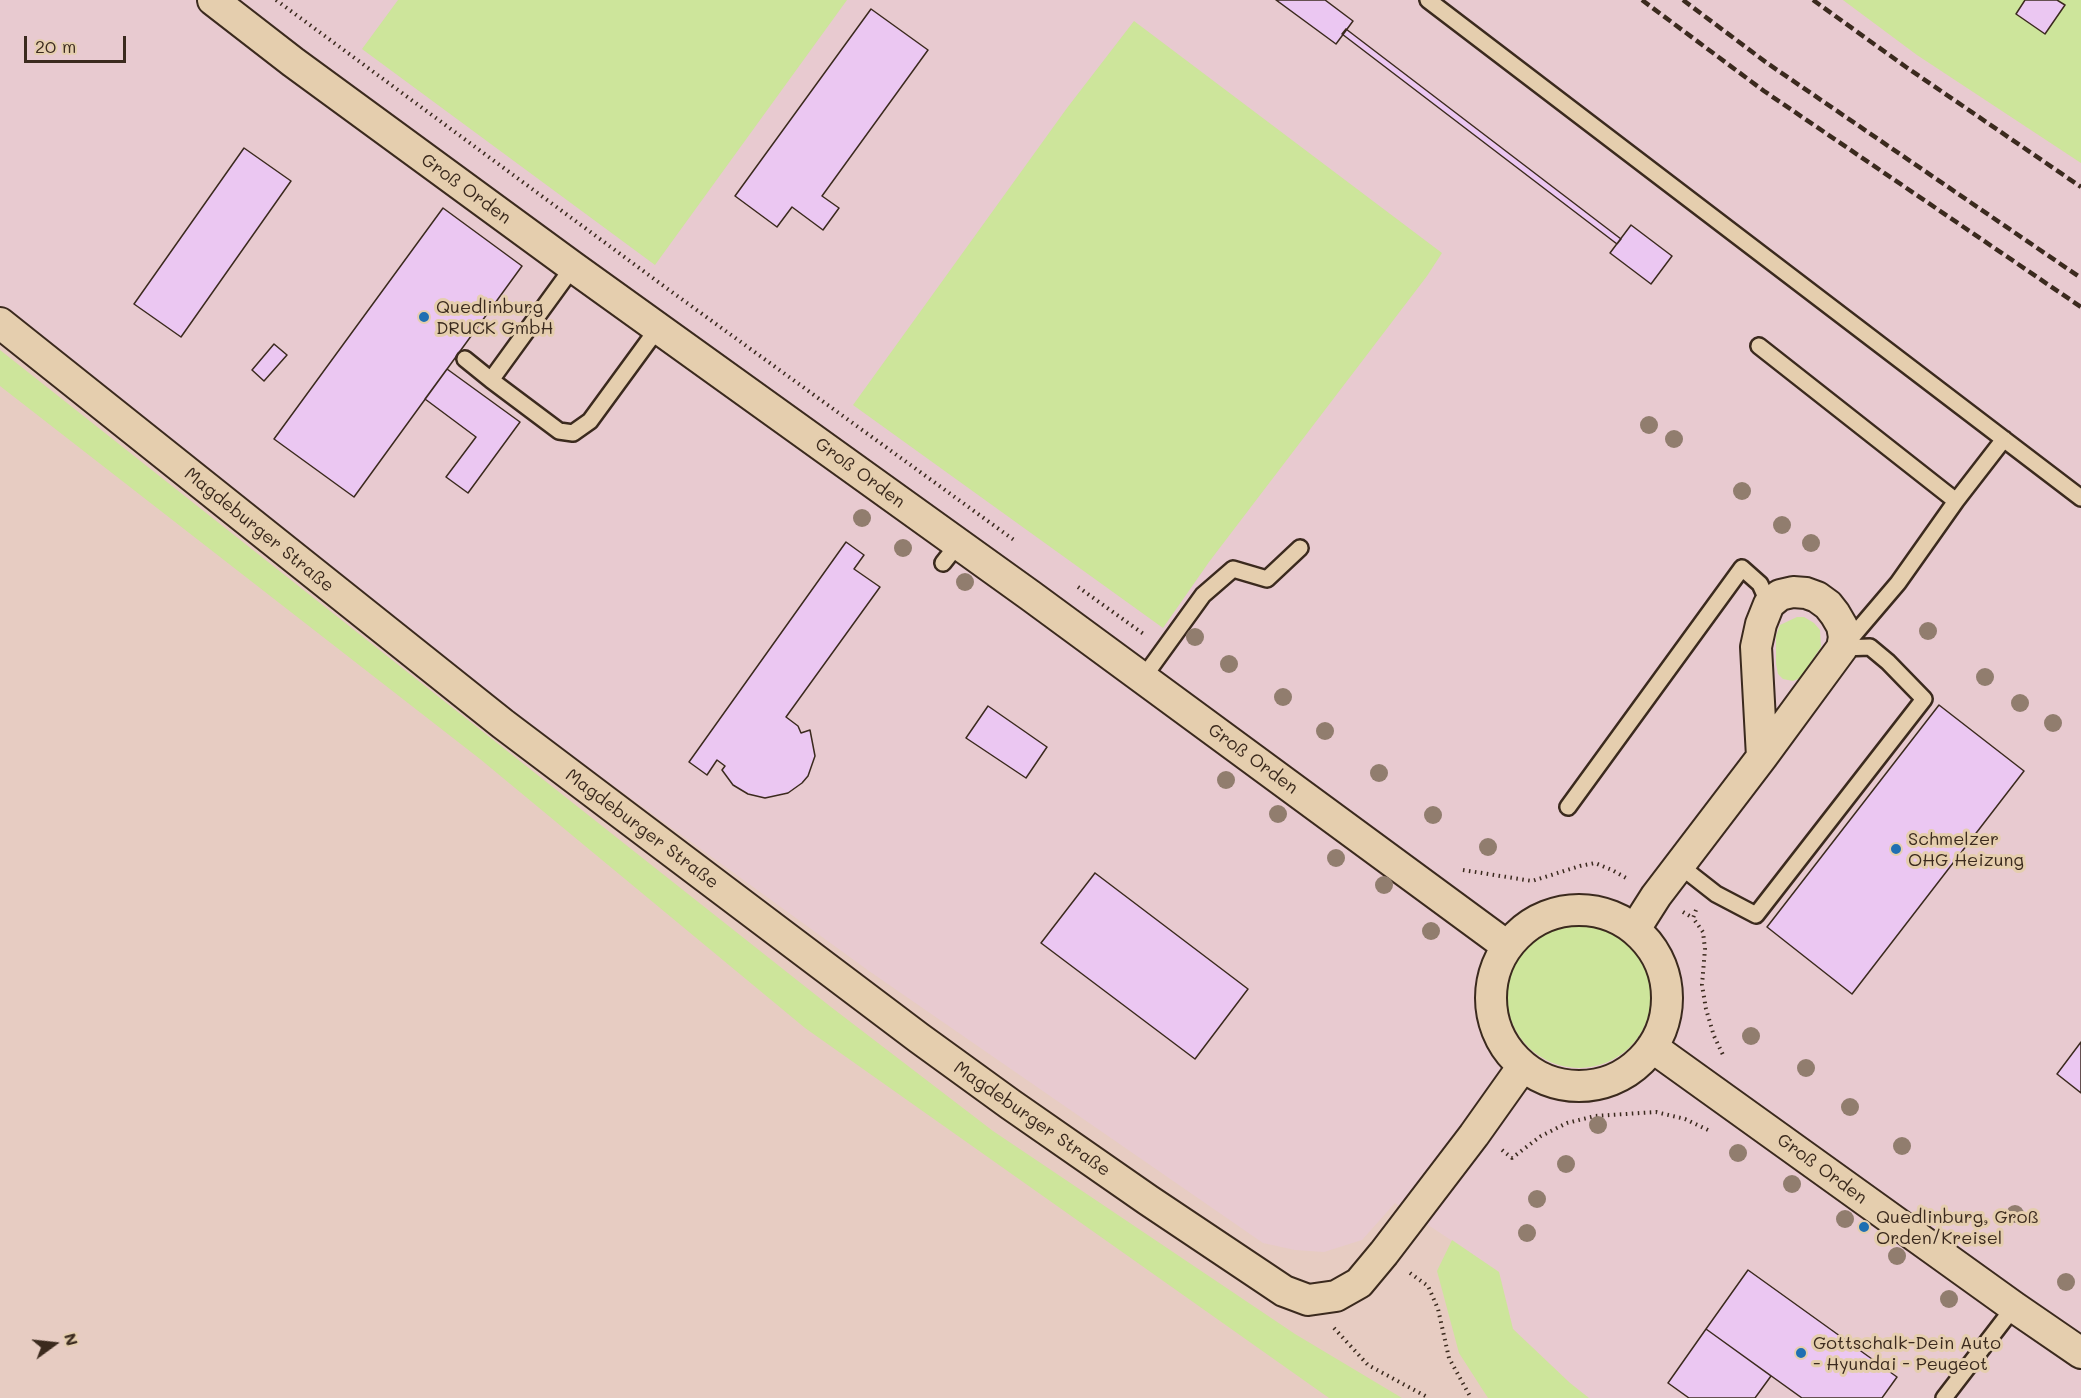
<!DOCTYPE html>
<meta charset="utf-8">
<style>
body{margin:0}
#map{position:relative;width:2081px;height:1398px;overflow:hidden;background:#e7ccc2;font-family:Mali,sans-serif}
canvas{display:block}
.north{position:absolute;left:24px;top:1314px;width:60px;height:60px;-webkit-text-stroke:4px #e5ceae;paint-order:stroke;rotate:75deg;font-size:16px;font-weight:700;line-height:24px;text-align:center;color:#3b2a1e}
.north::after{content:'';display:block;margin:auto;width:21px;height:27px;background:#3b2a1e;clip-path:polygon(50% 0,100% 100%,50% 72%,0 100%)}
.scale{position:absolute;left:24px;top:36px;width:102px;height:27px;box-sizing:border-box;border:3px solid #3b2a1e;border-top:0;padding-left:8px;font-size:18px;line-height:21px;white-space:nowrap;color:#3b2a1e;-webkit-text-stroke:4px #e5ceae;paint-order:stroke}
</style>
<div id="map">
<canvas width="2081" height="1398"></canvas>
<div class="north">N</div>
<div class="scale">20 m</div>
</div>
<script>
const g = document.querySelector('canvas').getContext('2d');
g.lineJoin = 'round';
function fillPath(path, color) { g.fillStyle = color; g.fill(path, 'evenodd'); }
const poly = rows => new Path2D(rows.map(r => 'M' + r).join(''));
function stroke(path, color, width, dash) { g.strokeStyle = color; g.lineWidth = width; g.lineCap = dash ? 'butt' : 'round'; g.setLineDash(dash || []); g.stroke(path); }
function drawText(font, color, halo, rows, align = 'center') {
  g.font = font + ' Mali,sans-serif'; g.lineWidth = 6; g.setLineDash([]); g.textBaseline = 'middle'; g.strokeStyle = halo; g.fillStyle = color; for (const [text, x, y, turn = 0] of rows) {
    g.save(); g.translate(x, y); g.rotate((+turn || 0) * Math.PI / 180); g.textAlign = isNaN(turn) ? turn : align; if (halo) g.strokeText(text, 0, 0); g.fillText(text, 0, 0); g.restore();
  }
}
fillPath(poly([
 [0,0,1843,0,1917,55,2081,163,2081,1398,1589,1398,1570,1383,1513,1329,1499,1272,1395,1203,1362,1240,1324,1252,1295,1250,1263,1243,869,971,516,715,0,306]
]), '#e8cad0');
fillPath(poly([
 [398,0,847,0,655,265,362,49],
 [1843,0,2081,0,2081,163,1917,55],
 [1134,21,1442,253,1427,276,1209,562,1163,628,853,405,1067,108],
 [0,350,831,1007,993,1131,1295,1334,1402,1398,1329,1398,805,1028,480,759,0,386],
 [1797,617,1804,617,1814,623,1820,630,1821,647,1800,678,1793,681,1783,679,1778,674,1776,664,1776,636,1780,625],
 '1507 996a72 72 0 1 1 144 0a72 72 0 1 1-144 0Z',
 [1452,1240,1499,1272,1513,1329,1570,1383,1589,1398,1488,1398,1459,1353,1437,1271]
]), '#cde59b');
const building = poly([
 [1276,0,1325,0,1353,21,1336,44,1276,0],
 [2025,0,2057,0,2065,5,2045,34,2016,14,2025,0],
 [871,9,928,50,822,196,839,208,823,230,792,207,777,227,735,196,871,9],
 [1346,29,1621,239,1617,244,1342,34,1346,29],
 [244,148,291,181,181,337,134,304,244,148],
 [443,208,522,266,354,497,274,439,443,208],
 [1631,225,1672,256,1651,284,1610,253,1631,225],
 [274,344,287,355,264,381,252,370,274,344],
 [447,369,520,422,468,493,446,477,476,437,425,399,447,369],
 [846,542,864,555,854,569,880,587,786,717,798,726,801,733,810,730,815,756,808,776,802,783,788,793,765,798,748,794,733,785,722,770,725,766,717,760,707,775,689,762,846,542],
 [1939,705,2024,771,1852,994,1767,927,1939,705],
 [988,706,1047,747,1026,778,966,738,988,706],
 [1095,873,1248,989,1195,1059,1041,943,1095,873],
 [2081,1042,2081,1093,2057,1074,2081,1042],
 [1748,1270,1897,1377,1882,1398,1802,1398,1706,1329,1748,1270],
 [1706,1329,1771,1376,1755,1398,1689,1398,1668,1383,1706,1329]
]);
fillPath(building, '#ebc7f2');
stroke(building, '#3b2a1e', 1.5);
const service = poly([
 [1428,0,2081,498],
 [573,267,491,380,559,431,573,433,590,421,658,328],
 [1759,346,1956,501,1898,583,1846,644],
 [465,359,491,380],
 [1956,501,2004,439],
 [943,563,958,544],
 [1143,678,1203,595,1233,569,1267,579,1300,548],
 [1568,807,1742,568,1760,584,1769,604],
 [1679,865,1716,894,1756,915,1924,699,1888,662,1870,647,1842,648],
 [1944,1398,2014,1307]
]);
const minor = poly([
 [213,0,293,62,573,267,1031,596,1507,946],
 [0,323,503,724,919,1038,1010,1104,1148,1200,1284,1291,1308,1300,1336,1296,1359,1283,1384,1253,1474,1135,1523,1066],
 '1491 998a88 88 0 1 1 176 0a88 88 0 1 1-176 0Z',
 [1635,929,1656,896,1762,757,1842,648,1844,637,1842,626,1835,614,1828,605,1817,597,1806,593,1793,592,1780,595,1769,604,1761,624,1756,647,1762,757],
 [1652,1047,2014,1307,2081,1353]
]);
stroke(service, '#3b2a1e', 20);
stroke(minor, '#3b2a1e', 34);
stroke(poly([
 [276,0,665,287,1014,540],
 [1078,587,1145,635],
 [1463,870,1532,881,1580,866,1595,863,1612,870,1628,879],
 [1696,910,1693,918,1703,932,1705,949,1702,985,1706,1009,1714,1036,1724,1057],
 [1683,912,1693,918],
 [1502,1150,1512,1158,1541,1136,1567,1123,1595,1116,1656,1112,1685,1119,1708,1130],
 [1410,1273,1428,1286,1438,1309,1449,1358,1471,1398],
 [1334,1328,1368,1365,1429,1398]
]), '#3b2a1e', 4, [1.5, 4.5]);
stroke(service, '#e5ceae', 15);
stroke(minor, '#e5ceae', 30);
stroke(poly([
 [1642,0,1764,91,2081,307],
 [1683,0,1767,63,2081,278],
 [1813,0,1906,67,2081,187]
]), '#3b2a1e', 4.5, [9, 4.5]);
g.fillStyle = '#917d6e';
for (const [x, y] of [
 [1649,425],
 [1674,439],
 [1742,491],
 [862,518],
 [1782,525],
 [1811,543],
 [903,548],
 [965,582],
 [1928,631],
 [1195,637],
 [1229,664],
 [1985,677],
 [1283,697],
 [2020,703],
 [2053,723],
 [1325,731],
 [1379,773],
 [1226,780],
 [1278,814],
 [1433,815],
 [1488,847],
 [1336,858],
 [1384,885],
 [1431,931],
 [1751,1036],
 [1806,1068],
 [1850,1107],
 [1598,1125],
 [1902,1146],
 [1738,1153],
 [1566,1164],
 [1792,1184],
 [1537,1199],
 [2015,1214],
 [1845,1219],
 [1527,1233],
 [1897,1256],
 [2066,1282],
 [1949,1299]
]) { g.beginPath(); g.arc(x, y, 9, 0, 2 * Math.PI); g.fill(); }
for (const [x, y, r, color] of [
 [424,317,6,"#1f6fb2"],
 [1896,849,6,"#1f6fb2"],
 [1864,1227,6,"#1f6fb2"],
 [1801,1353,6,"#1f6fb2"]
]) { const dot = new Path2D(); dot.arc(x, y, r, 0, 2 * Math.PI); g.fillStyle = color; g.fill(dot); stroke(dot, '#e5ceae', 2); }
drawText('18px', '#3b2a1e', '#e5ceae', [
 ["Groß Orden",466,189,36],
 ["Groß Orden",860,473,36],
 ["Magdeburger Straße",259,530,39],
 ["Groß Orden",1253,759,36],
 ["Magdeburger Straße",642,829,37],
 ["Magdeburger Straße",1032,1119,35],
 ["Groß Orden",1822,1169,36]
]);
drawText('18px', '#3b2a1e', '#e5ceae', [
 ["Quedlinburg",436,307],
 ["DRUCK GmbH",436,328],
 ["Schmelzer",1908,839],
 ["OHG Heizung",1908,860],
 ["Quedlinburg, Groß",1876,1217],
 ["Orden/Kreisel",1876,1238],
 ["Gottschalk-Dein Auto",1813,1343],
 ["- Hyundai - Peugeot",1813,1364]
], 'left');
</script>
